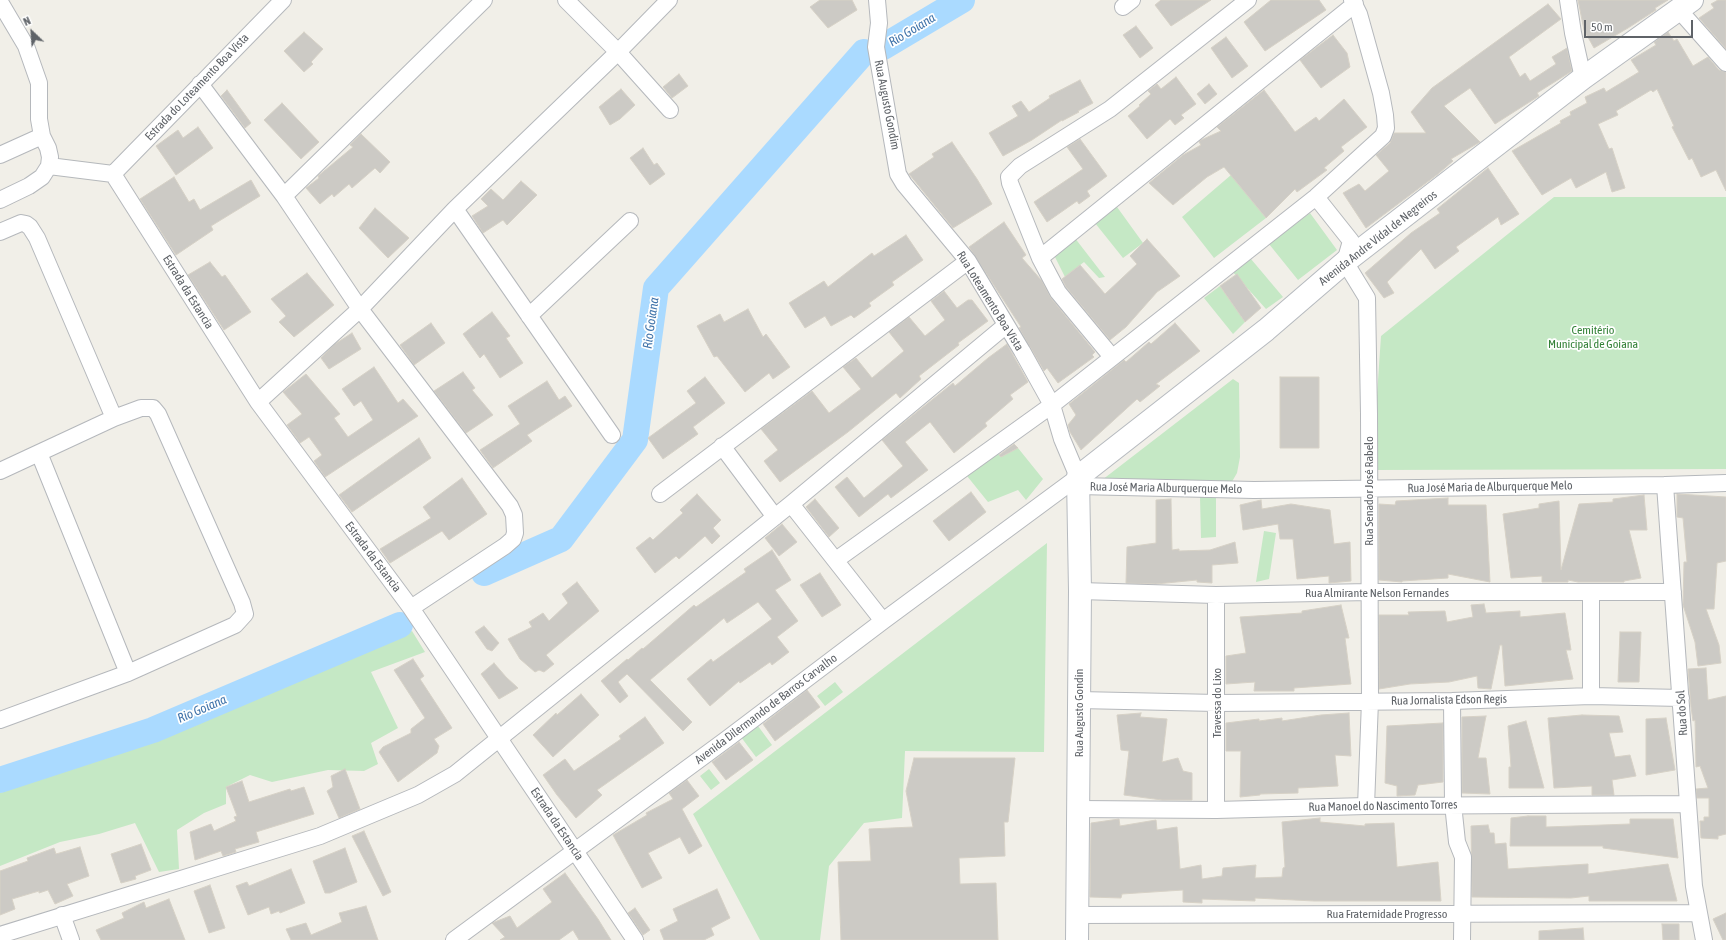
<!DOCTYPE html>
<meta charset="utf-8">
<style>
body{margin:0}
#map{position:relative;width:1726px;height:940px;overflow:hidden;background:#f1efe8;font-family:"Asap Condensed",sans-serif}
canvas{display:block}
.north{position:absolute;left:12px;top:12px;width:40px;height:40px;-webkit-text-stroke:3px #fff;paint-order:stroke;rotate:335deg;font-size:11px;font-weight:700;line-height:16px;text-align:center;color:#5f6368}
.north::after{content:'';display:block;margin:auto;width:14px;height:18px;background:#5f6368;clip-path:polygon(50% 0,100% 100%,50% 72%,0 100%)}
.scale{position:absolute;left:1584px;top:20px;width:109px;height:18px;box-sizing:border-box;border:2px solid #5f6368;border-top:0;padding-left:5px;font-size:12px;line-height:14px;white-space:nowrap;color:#5f6368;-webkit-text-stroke:3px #fff;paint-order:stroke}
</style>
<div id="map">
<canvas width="1726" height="940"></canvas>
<div class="north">N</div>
<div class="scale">50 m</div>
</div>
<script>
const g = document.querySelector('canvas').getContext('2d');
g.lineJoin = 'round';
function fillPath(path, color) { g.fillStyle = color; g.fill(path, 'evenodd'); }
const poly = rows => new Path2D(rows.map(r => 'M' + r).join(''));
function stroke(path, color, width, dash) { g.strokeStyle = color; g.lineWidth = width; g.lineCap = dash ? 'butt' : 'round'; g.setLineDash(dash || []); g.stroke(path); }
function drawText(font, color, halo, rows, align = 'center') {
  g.font = font + ' "Asap Condensed",sans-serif'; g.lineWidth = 3.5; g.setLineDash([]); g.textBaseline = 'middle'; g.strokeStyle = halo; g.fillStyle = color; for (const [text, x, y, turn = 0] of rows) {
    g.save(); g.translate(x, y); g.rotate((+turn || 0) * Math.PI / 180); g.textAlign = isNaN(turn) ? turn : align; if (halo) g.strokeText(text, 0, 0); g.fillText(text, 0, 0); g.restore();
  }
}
fillPath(poly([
 [1231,175,1266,218,1214,258,1182,217],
 [1554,197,1726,197,1726,469,1372,470,1381,336],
 [1112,200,1143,243,1123,258,1091,218],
 [1310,213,1337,250,1298,280,1269,244],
 [1071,233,1105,277,1099,278,1084,262,1065,277,1051,249],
 [1251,259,1283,297,1266,309,1232,271],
 [1220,286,1245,322,1233,334,1204,298],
 [1233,379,1239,383,1240,457,1237,473,1230,485,1102,480],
 [993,448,1001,457,1018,448,1043,479,1026,500,1018,490,988,502,963,471],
 [1216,496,1216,537,1201,538,1200,497],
 [1264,531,1276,533,1269,579,1256,582],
 [1047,543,1044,752,905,751,902,818,864,823,829,866,820,940,760,940,693,814],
 [412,631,425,652,371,672,398,728,371,743,378,764,364,771,328,770,272,782,250,775,226,787,226,804,204,813,177,830,179,869,159,872,135,823,99,834,60,842,0,866,0,793,191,727],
 [835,682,843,692,825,706,817,696],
 [758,726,772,745,756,757,741,737],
 [709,769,720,783,711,790,700,776]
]), '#c5e8c5');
stroke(poly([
 [883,47,962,0],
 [484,573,561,539,635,440,656,288,864,52],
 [0,780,153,730,400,625]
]), '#aadaff', 26);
const building = poly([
 [820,0,852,0,857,10,828,28,810,7,820,0],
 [1161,0,1211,0,1171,26,1155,5,1161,0],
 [1271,0,1319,0,1326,10,1265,51,1244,22,1271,0],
 [1578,0,1668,0,1655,8,1656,10,1628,28,1594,48,1584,30,1578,0],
 [1718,0,1726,0,1726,49,1699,18,1714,8,1711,4,1718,0],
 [1548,4,1561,19,1509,57,1520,77,1525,73,1530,81,1556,64,1552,57,1567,48,1572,71,1537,93,1539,96,1495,124,1470,88,1444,106,1480,142,1451,159,1453,161,1438,174,1366,228,1343,193,1359,184,1365,191,1389,171,1376,155,1390,143,1394,133,1426,133,1411,112,1432,88,1548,4],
 [1136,26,1153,48,1140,58,1123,35,1136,26],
 [304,32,323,49,311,62,313,64,304,72,284,51,304,32],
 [1668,32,1674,41,1677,39,1693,66,1708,57,1719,70,1726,72,1726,191,1716,170,1701,177,1692,158,1689,160,1672,127,1674,126,1657,89,1653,92,1651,90,1616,111,1618,115,1598,124,1609,149,1612,148,1625,188,1612,192,1606,172,1576,188,1571,178,1542,195,1512,151,1561,123,1560,121,1571,115,1570,112,1587,103,1585,97,1604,88,1606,92,1639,72,1631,60,1656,45,1654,42,1668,32],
 [1333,35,1347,53,1350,67,1321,88,1300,60,1333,35],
 [1226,37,1248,66,1232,78,1211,48,1226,37],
 [679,74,688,86,672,98,663,87,679,74],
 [1176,77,1196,104,1181,115,1184,118,1175,125,1170,119,1147,139,1128,116,1140,106,1139,105,1151,94,1148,91,1157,84,1161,89,1176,77],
 [1080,80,1093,103,1078,111,1079,112,1062,121,1062,120,1032,140,1003,156,989,133,1018,116,1012,106,1021,101,1029,112,1050,98,1049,96,1080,80],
 [1209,84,1217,94,1205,104,1197,94,1209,84],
 [621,89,635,105,620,119,610,125,599,107,621,89],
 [227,90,251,123,245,128,221,96,227,90],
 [1264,90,1295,132,1316,117,1319,121,1344,99,1367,127,1341,147,1344,151,1324,168,1327,170,1297,192,1295,189,1266,218,1224,167,1207,177,1173,205,1149,183,1183,155,1201,145,1199,142,1201,140,1221,131,1217,127,1264,90],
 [282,103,319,142,301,159,264,120,282,103],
 [198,127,213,148,176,175,156,146,178,130,183,138,198,127],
 [361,134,390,162,380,173,375,168,352,188,349,184,334,197,332,194,320,204,306,188,319,178,318,176,353,147,350,145,361,134],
 [1080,139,1107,176,1087,191,1090,196,1079,204,1077,201,1047,222,1034,202,1083,169,1067,147,1080,139],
 [952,142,977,179,992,204,953,228,909,174,934,157,932,154,952,142],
 [643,148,654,165,657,163,665,174,650,185,630,158,643,148],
 [1488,168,1519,214,1501,225,1498,217,1456,247,1459,251,1435,269,1421,249,1387,282,1394,293,1384,298,1365,273,1411,233,1440,213,1437,209,1488,168],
 [174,177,189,202,194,199,200,210,251,180,260,196,211,226,213,230,176,255,140,199,174,177],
 [521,181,537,195,507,225,503,220,483,233,472,216,488,206,481,199,491,189,503,200,521,181],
 [375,208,409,238,388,258,359,228,375,208],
 [1004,222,1026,255,1022,258,1042,281,1051,298,1095,352,1092,355,1094,357,1058,383,1047,368,1044,371,1019,328,1021,327,969,247,1004,222],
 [906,235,923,260,892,282,894,285,869,303,871,306,854,318,851,315,831,326,825,316,805,328,789,303,824,281,828,287,872,253,874,256,906,235],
 [1147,239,1180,276,1157,292,1126,327,1110,340,1066,287,1062,279,1080,265,1105,294,1137,264,1130,256,1147,239],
 [210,262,222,277,225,275,251,312,224,330,188,275,210,262],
 [307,273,334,305,294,337,279,322,286,316,271,299,307,273],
 [1237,274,1261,308,1245,322,1220,286,1237,274],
 [944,291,957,308,968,300,972,300,988,321,958,343,959,345,919,376,921,379,900,398,896,393,848,432,780,482,764,461,778,450,761,429,812,391,829,413,861,389,843,367,856,358,872,378,904,351,889,332,909,317,925,336,945,320,931,301,944,291],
 [748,309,763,337,766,334,790,367,773,379,769,373,745,392,717,356,714,357,697,326,720,314,724,322,748,309],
 [492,312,510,336,506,338,523,363,500,378,484,354,480,358,463,334,492,312],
 [431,323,445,343,414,365,400,345,431,323],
 [1175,323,1200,351,1156,384,1160,386,1140,402,1137,399,1081,450,1070,432,1068,425,1076,415,1069,404,1124,360,1126,362,1149,342,1151,344,1175,323],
 [352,333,361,349,329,369,321,358,335,344,352,333],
 [1007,344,1028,382,1010,395,1013,399,985,423,987,426,954,453,930,422,905,442,928,470,891,498,888,494,859,517,835,487,847,477,864,498,903,466,882,440,953,383,955,386,988,358,1007,344],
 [374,367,398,403,403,399,418,416,325,477,314,461,322,455,309,437,300,443,287,425,302,414,283,392,306,374,340,414,334,418,348,437,373,420,361,401,354,406,342,389,374,367],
 [463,372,475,388,472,390,493,415,466,433,434,391,463,372],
 [705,377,725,403,693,427,698,434,663,459,648,438,696,403,687,391,705,377],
 [1280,377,1319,377,1319,448,1280,448,1280,377],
 [547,381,559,400,565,396,572,406,527,435,532,441,493,468,480,450,520,424,508,406,547,381],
 [419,438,431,458,352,512,339,495,419,438],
 [1014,444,1018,448,1001,457,999,455,1014,444],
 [462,478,487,514,449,540,442,531,390,563,380,549,431,518,423,507,462,478],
 [971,492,986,512,949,541,933,521,971,492],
 [697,494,721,520,713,528,720,536,712,544,705,536,679,559,676,556,655,573,636,548,650,537,653,540,683,513,680,510,697,494],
 [1677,494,1726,497,1726,561,1717,563,1714,609,1706,609,1719,645,1721,663,1698,666,1695,642,1683,605,1684,562,1687,562,1683,518,1677,517,1677,494],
 [1644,495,1647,530,1629,530,1641,578,1624,581,1624,582,1578,582,1568,580,1568,582,1542,582,1542,576,1511,578,1503,514,1539,508,1539,504,1559,501,1561,570,1579,504,1613,502,1613,499,1644,495],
 [1448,498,1448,505,1486,505,1490,582,1448,574,1448,578,1402,581,1402,582,1379,580,1379,504,1395,505,1396,501,1448,498],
 [815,499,839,528,829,537,806,507,815,499],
 [1171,499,1172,550,1179,549,1179,551,1210,550,1235,542,1238,563,1212,565,1212,583,1197,582,1197,580,1156,584,1126,583,1127,547,1156,543,1156,500,1171,499],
 [1261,500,1262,509,1291,504,1330,510,1334,544,1350,542,1351,581,1329,583,1329,576,1297,579,1293,539,1280,539,1278,524,1243,530,1240,505,1261,500],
 [782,524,797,542,779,556,765,538,782,524],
 [772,550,791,580,775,590,798,621,777,637,789,652,772,665,770,662,740,683,739,681,710,706,687,679,711,659,713,662,772,619,758,602,727,623,724,618,650,680,692,722,683,731,627,674,618,682,628,696,620,703,601,681,627,659,628,660,642,648,643,649,694,605,696,607,746,572,744,569,772,550],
 [820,573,841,605,822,617,800,585,820,573],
 [577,582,599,611,546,655,554,664,544,672,539,670,535,672,520,659,508,639,532,627,529,622,543,613,549,621,568,603,562,594,577,582],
 [1484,604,1486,613,1520,611,1520,617,1565,613,1571,650,1566,650,1573,679,1505,686,1502,645,1500,645,1491,689,1478,688,1477,676,1449,682,1410,684,1379,689,1379,615,1409,615,1408,612,1445,611,1447,622,1473,617,1471,605,1484,604],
 [1341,605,1349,638,1345,638,1351,684,1294,688,1294,691,1254,691,1255,682,1226,684,1226,656,1246,653,1240,617,1302,613,1302,611,1341,605],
 [484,626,499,643,492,651,487,649,475,632,484,626],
 [1620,632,1641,632,1639,682,1618,682,1620,632],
 [413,659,424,676,420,679,452,728,434,739,439,746,437,753,398,782,379,752,383,747,411,733,411,729,425,718,394,670,413,659],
 [494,663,506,677,518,688,499,699,481,674,494,663],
 [1706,668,1708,700,1726,696,1726,834,1718,836,1718,839,1701,838,1700,821,1704,821,1704,817,1709,817,1709,798,1697,798,1696,789,1708,788,1700,766,1696,767,1695,720,1693,721,1691,707,1688,669,1706,668],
 [807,690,820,707,775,741,763,724,807,690],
 [581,694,599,715,553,757,533,735,556,713,557,715,581,694],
 [1141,713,1140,717,1167,719,1162,762,1178,758,1183,771,1192,773,1192,800,1162,800,1124,795,1129,751,1121,750,1117,715,1141,713],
 [1349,713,1351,756,1335,755,1338,786,1298,788,1298,793,1260,794,1260,795,1240,797,1241,751,1226,751,1226,723,1259,719,1259,721,1282,718,1282,721,1321,715,1349,713],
 [1582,715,1619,716,1623,732,1609,733,1615,757,1630,755,1636,776,1612,780,1614,795,1592,795,1592,786,1554,788,1548,718,1582,715],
 [1486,716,1478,758,1486,758,1490,794,1462,793,1462,717,1486,716],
 [645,717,664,743,597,790,602,795,576,818,557,795,543,775,565,759,574,771,621,739,619,736,645,717],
 [1666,718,1675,770,1646,775,1646,719,1666,718],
 [1526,721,1544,788,1509,788,1509,767,1511,767,1508,726,1526,721],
 [1443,723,1443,782,1418,785,1415,795,1397,796,1397,786,1385,783,1387,726,1443,723],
 [739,742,753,760,726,780,712,762,739,742],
 [914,758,1015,758,1008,822,1004,822,1005,856,959,858,960,884,996,883,998,940,841,940,838,862,871,861,869,829,913,827,906,791,914,758],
 [345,769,360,809,339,818,327,791,333,787,331,776,345,769],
 [687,780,699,796,682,809,702,846,689,854,680,837,648,853,662,878,642,888,613,835,647,815,646,813,673,799,669,793,687,780],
 [242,781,249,802,290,789,291,791,304,787,314,814,256,832,259,842,235,849,236,852,223,856,221,851,195,860,190,832,211,824,214,831,236,821,234,817,237,816,226,787,242,781],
 [1528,816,1546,816,1546,827,1630,824,1630,819,1673,819,1678,858,1603,848,1603,846,1510,846,1511,818,1528,816],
 [1320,818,1320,822,1365,826,1365,824,1394,823,1397,867,1438,862,1441,901,1314,901,1255,898,1255,901,1202,899,1202,903,1183,902,1183,890,1122,894,1121,898,1090,897,1091,823,1119,819,1120,826,1156,820,1157,830,1177,827,1180,869,1201,865,1202,879,1222,876,1223,868,1256,865,1255,878,1282,877,1283,868,1285,867,1282,822,1320,818],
 [1488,825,1490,833,1494,833,1495,844,1506,843,1508,869,1588,864,1588,874,1668,864,1677,901,1589,901,1589,896,1571,898,1472,897,1471,826,1488,825],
 [364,831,391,892,383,896,352,836,364,831],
 [141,844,151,870,135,876,136,879,121,883,111,854,141,844],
 [80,847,89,876,67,884,73,896,55,904,48,890,39,893,39,891,12,899,15,909,0,915,0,871,28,861,27,858,54,848,56,854,80,847],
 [345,848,357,882,330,893,325,893,313,861,345,848],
 [291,869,305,903,280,913,279,911,271,914,269,907,248,915,236,886,247,882,249,886,291,869],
 [565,873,598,919,611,940,579,940,573,930,559,940,500,940,505,937,492,923,510,916,517,928,552,902,543,889,565,873],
 [210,885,225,928,209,933,194,891,210,885],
 [717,889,730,918,711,928,714,935,704,940,664,940,660,930,678,921,673,909,717,889],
 [169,899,185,940,101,940,96,930,124,918,122,913,144,902,146,908,169,899],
 [366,906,378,940,291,940,286,929,306,923,311,935,342,922,339,913,366,906],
 [635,908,650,930,643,935,628,913,635,908],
 [1726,913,1726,940,1723,940,1713,919,1726,913],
 [1662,924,1679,924,1679,940,1663,940,1662,924],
 [1583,928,1584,940,1539,940,1539,931,1583,928]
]);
fillPath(building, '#cccac5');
stroke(building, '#d6d1c6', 1);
const street = poly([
 [566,0,618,52,670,110],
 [1568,0,1573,33,1583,78],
 [0,2,26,46,39,83,39,119,42,136,48,148,50,157,49,166,42,177,29,186,0,200],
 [1123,7,1132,0],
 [1679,10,1726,63],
 [200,84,284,196,360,309,510,506,514,515,515,533,513,539,505,546,411,608],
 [0,155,42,136],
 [49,166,113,174],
 [113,174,258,402,411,608,635,940],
 [113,174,283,0],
 [284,196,484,0],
 [1316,197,1351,241,1345,262,1367,298,1369,414,1370,701,1366,806],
 [455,209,612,435],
 [0,232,21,223,26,224,30,227,37,238,114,418],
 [1040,258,1355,4],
 [529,316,630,221],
 [1112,357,1058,292,1040,258,1010,183,1009,177,1020,166,1110,109,1248,0],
 [258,402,360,309,455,209,618,52,669,0],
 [722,446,775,517],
 [39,453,128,673],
 [0,471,114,418,141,408,153,408,158,414,242,603,245,614,235,625,128,673,0,720],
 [1665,485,1694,886,1704,940],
 [1078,486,1254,490,1665,485,1726,483],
 [660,494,968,261],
 [791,504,883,621],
 [836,560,1052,405,1316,197,1383,136,1386,128,1385,115,1381,93,1359,14,1352,0],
 [1080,591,1216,595,1369,592,1673,592],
 [1591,593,1591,696],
 [1079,700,1217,703,1452,701,1591,696,1681,698],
 [1452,701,1453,804,1457,842,1463,857,1462,940],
 [1078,809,1216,810,1366,806,1687,804],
 [1216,810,1216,595],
 [62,915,71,940],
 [1077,915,1697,913],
 [0,935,320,836,418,795,455,774,791,504,1005,326],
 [454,940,727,739,883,621,1078,477,1062,439,1052,405,1022,351,968,261,904,184,898,174,876,47,879,23,877,0]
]);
const secondary = poly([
 [1077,940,1080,591,1078,477,1266,330,1345,262,1583,78,1692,0]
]);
stroke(street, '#b5b8bc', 18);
stroke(secondary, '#b6babf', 24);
stroke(street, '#fff', 16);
stroke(secondary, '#fff', 22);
drawText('12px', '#5f6368', '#fff', [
 ["Estrada do Loteamento Boa Vista",197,87,-46],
 ["Rua Augusto Gondim",887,105,79],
 ["Avenida Andre Vidal de Negreiros",1378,238,-38],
 ["Estrada da Estancia",188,292,58],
 ["Rua Loteamento Boa Vista",990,301,58],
 ["Rua José Maria de Alburquerque Melo",1490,487,-1],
 ["Rua José Maria Alburquerque Melo",1166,488,1],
 ["Rua Senador José Rabelo",1369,491,-90],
 ["Estrada da Estancia",373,557,53],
 ["Rua Almirante Nelson Fernandes",1377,593],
 ["Rua Jornalista Edson Regis",1449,700,-1],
 ["Travessa do Lixo",1217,703,-90],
 ["Avenida Dilermando de Barros Carvalho",766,709,-37],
 ["Rua Augusto Gondin",1079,713,-90],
 ["Rua do Sol",1682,713,-94],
 ["Rua Manoel do Nascimento Torres",1383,806,-1],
 ["Estrada da Estancia",557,824,56],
 ["Rua Fraternidade Progresso",1387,914]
]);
drawText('12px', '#348238', '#fff', [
 ["Cemitério",1593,330],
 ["Municipal de Goiana",1593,344]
]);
drawText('italic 13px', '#4174aa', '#fff', [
 ["Rio Goiana",912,30,-31],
 ["Rio Goiana",651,323,-82],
 ["Rio Goiana",202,709,-23]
]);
</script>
